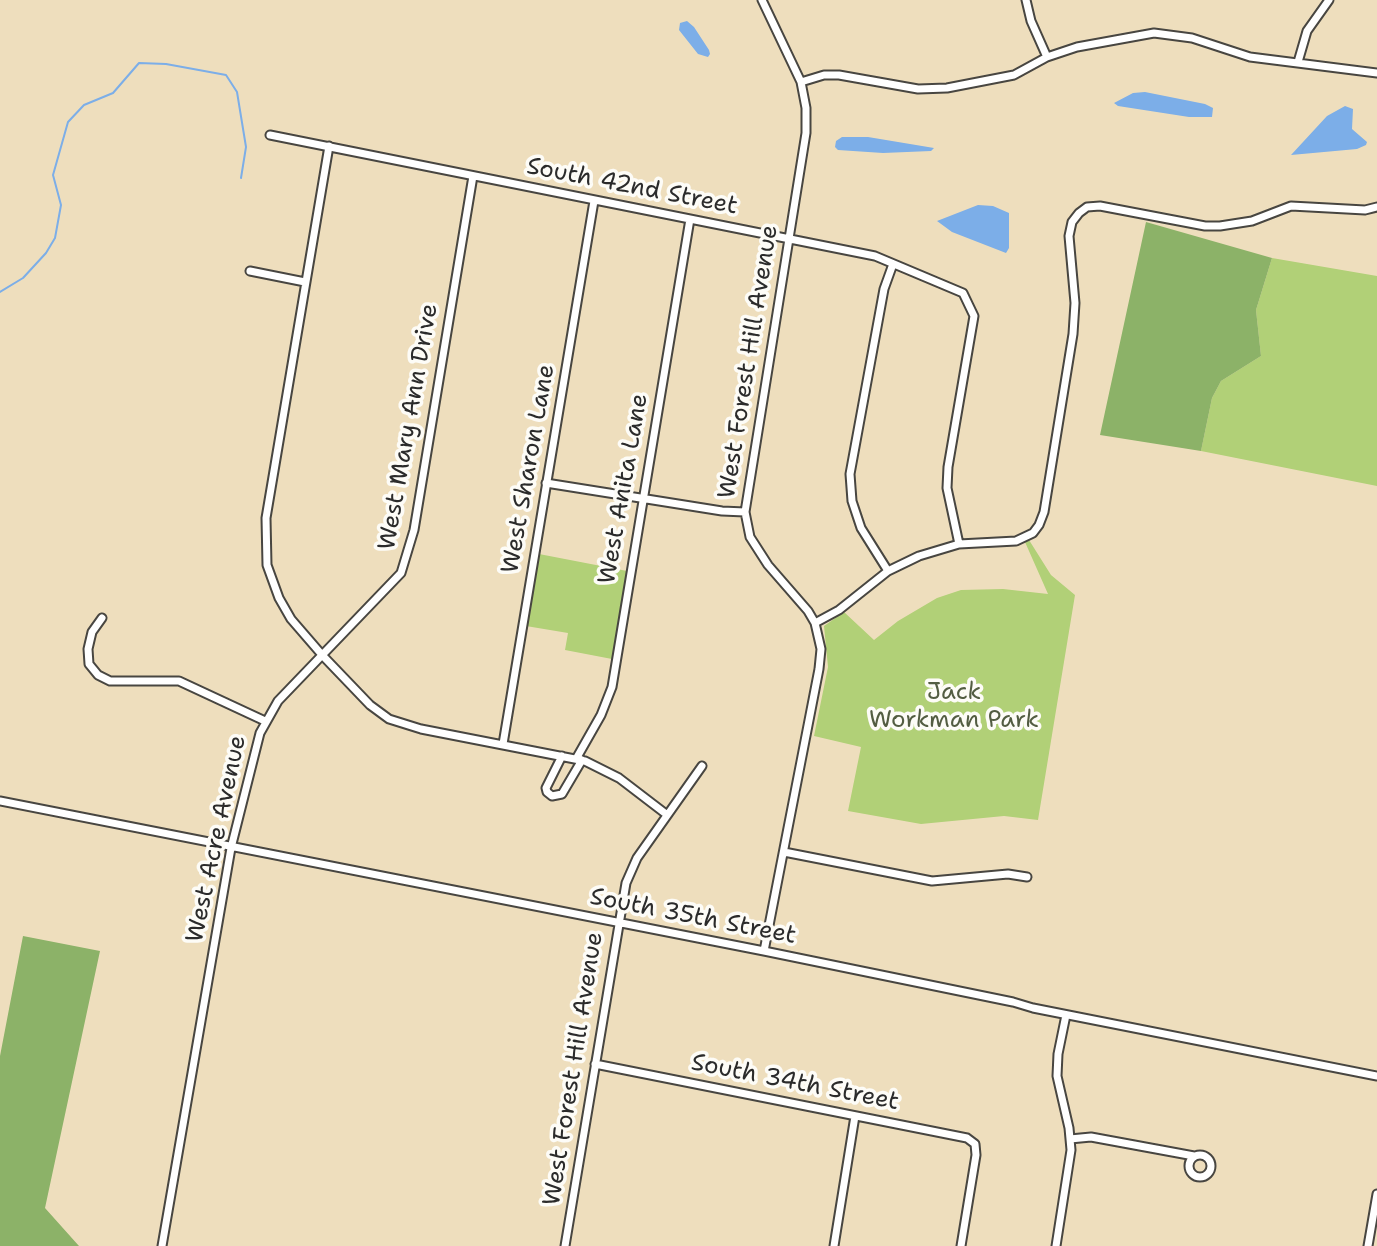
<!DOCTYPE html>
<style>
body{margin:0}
canvas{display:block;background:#eedebd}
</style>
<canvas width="1377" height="1246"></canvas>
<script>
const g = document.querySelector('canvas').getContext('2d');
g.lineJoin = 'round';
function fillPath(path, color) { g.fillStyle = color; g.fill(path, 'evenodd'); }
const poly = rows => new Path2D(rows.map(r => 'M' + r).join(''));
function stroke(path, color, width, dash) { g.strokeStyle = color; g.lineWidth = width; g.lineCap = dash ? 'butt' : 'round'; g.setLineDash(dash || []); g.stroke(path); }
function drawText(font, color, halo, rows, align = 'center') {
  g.font = font + ' "Shantell Sans",sans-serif'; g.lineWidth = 7; g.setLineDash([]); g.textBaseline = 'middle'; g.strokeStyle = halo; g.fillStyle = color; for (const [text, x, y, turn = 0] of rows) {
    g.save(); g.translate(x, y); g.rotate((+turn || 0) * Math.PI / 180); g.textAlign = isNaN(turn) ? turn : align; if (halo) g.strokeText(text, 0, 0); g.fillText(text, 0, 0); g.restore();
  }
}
fillPath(poly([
 [1272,258,1377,276,1377,486,1201,451,1212,398,1221,381,1261,356,1256,310],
 [1029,540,1051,575,1075,595,1038,820,1004,816,921,824,848,811,861,747,814,736,828,667,824,626,844,612,874,640,898,621,937,598,961,590,1003,589,1048,594,1025,542],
 [539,554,627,571,612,659,565,650,568,633,526,626]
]), '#b1d077');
fillPath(poly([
 [1146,222,1272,258,1256,310,1261,356,1221,381,1212,398,1201,451,1100,435],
 [23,936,100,951,45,1208,79,1246,0,1246,0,1056]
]), '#8cb268');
fillPath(poly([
 [687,21,694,27,709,50,710,54,708,57,698,54,679,30,680,23],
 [1145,92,1205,104,1213,108,1212,117,1189,117,1118,106,1114,103,1133,93],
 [1345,106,1353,109,1352,129,1367,142,1366,145,1357,149,1291,155,1327,116],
 [842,137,868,137,934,148,931,151,883,153,838,150,835,147,836,141],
 [978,205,993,206,1009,213,1009,248,1006,253,952,232,937,221]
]), '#7caee8');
stroke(poly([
 [0,292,23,278,46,253,55,238,61,205,53,175,68,122,84,105,113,93,139,63,166,64,226,75,237,92,246,147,241,178]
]), '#7caee8', 2);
const minor = poly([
 [762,0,801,82,806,108,806,133,745,512,750,537,768,565,808,611,815,623,821,649,819,669,764,951],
 [1026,0,1031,21,1047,57],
 [1298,62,1307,31,1329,0],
 [801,82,824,75,839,75,918,89,947,88,1014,75,1047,57,1077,47,1154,33,1192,38,1250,57,1377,73],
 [270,135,875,256,963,293,974,316,948,467,947,488,959,544],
 [329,146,266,518,267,565,279,598,291,619,323,656,370,705,389,719,421,729,585,761,619,778,666,814],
 [250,271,305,282],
 [546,483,722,511,745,512],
 [888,571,861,528,852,501,850,474,884,289,893,264],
 [102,618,92,632,88,649,89,664,98,675,110,681,179,681,265,721],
 [815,623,839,610,888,571,919,556,959,544,1016,541,1033,533,1039,525,1044,512,1073,334,1075,303,1069,236,1072,222,1079,213,1087,207,1100,206,1205,226,1220,226,1252,221,1291,206,1365,210,1377,207],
 [503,744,594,201],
 [562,756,546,788,547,792,552,796,562,794,582,760],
 [576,759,601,715,612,687,690,219],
 [0,801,764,951,1013,1002,1033,1008,1377,1076],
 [784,852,932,881,1008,874,1027,877],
 [595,1064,967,1138,975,1144,976,1155,961,1246],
 [1070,1139,1091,1137,1194,1156],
 '1189 1166a11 11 0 1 1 22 0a11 11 0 1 1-22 0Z',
 [162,1246,231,848,260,733,278,701,401,573,414,530,473,176],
 [565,1246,626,883,637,858,702,766],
 [834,1246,855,1116],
 [1056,1246,1071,1150,1069,1128,1057,1076,1058,1054,1066,1015],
 [1368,1246,1377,1194]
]);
stroke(minor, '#484641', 11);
stroke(minor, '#fff', 7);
drawText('24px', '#2b2b2b', '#fdfcf7', [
 ["South 42nd Street",632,187,11],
 ["West Forest Hill Avenue",749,362,-81],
 ["West Mary Ann Drive",409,427,-80],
 ["West Sharon Lane",529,469,-80],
 ["West Anita Lane",624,489,-80],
 ["West Acre Avenue",217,839,-78],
 ["South 35th Street",693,917,11],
 ["West Forest Hill Avenue",574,1069,-81],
 ["South 34th Street",795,1083,11]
]);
drawText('24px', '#535d42', '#fdfcf7', [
 ["Jack",954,693],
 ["Workman Park",954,721]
]);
</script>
